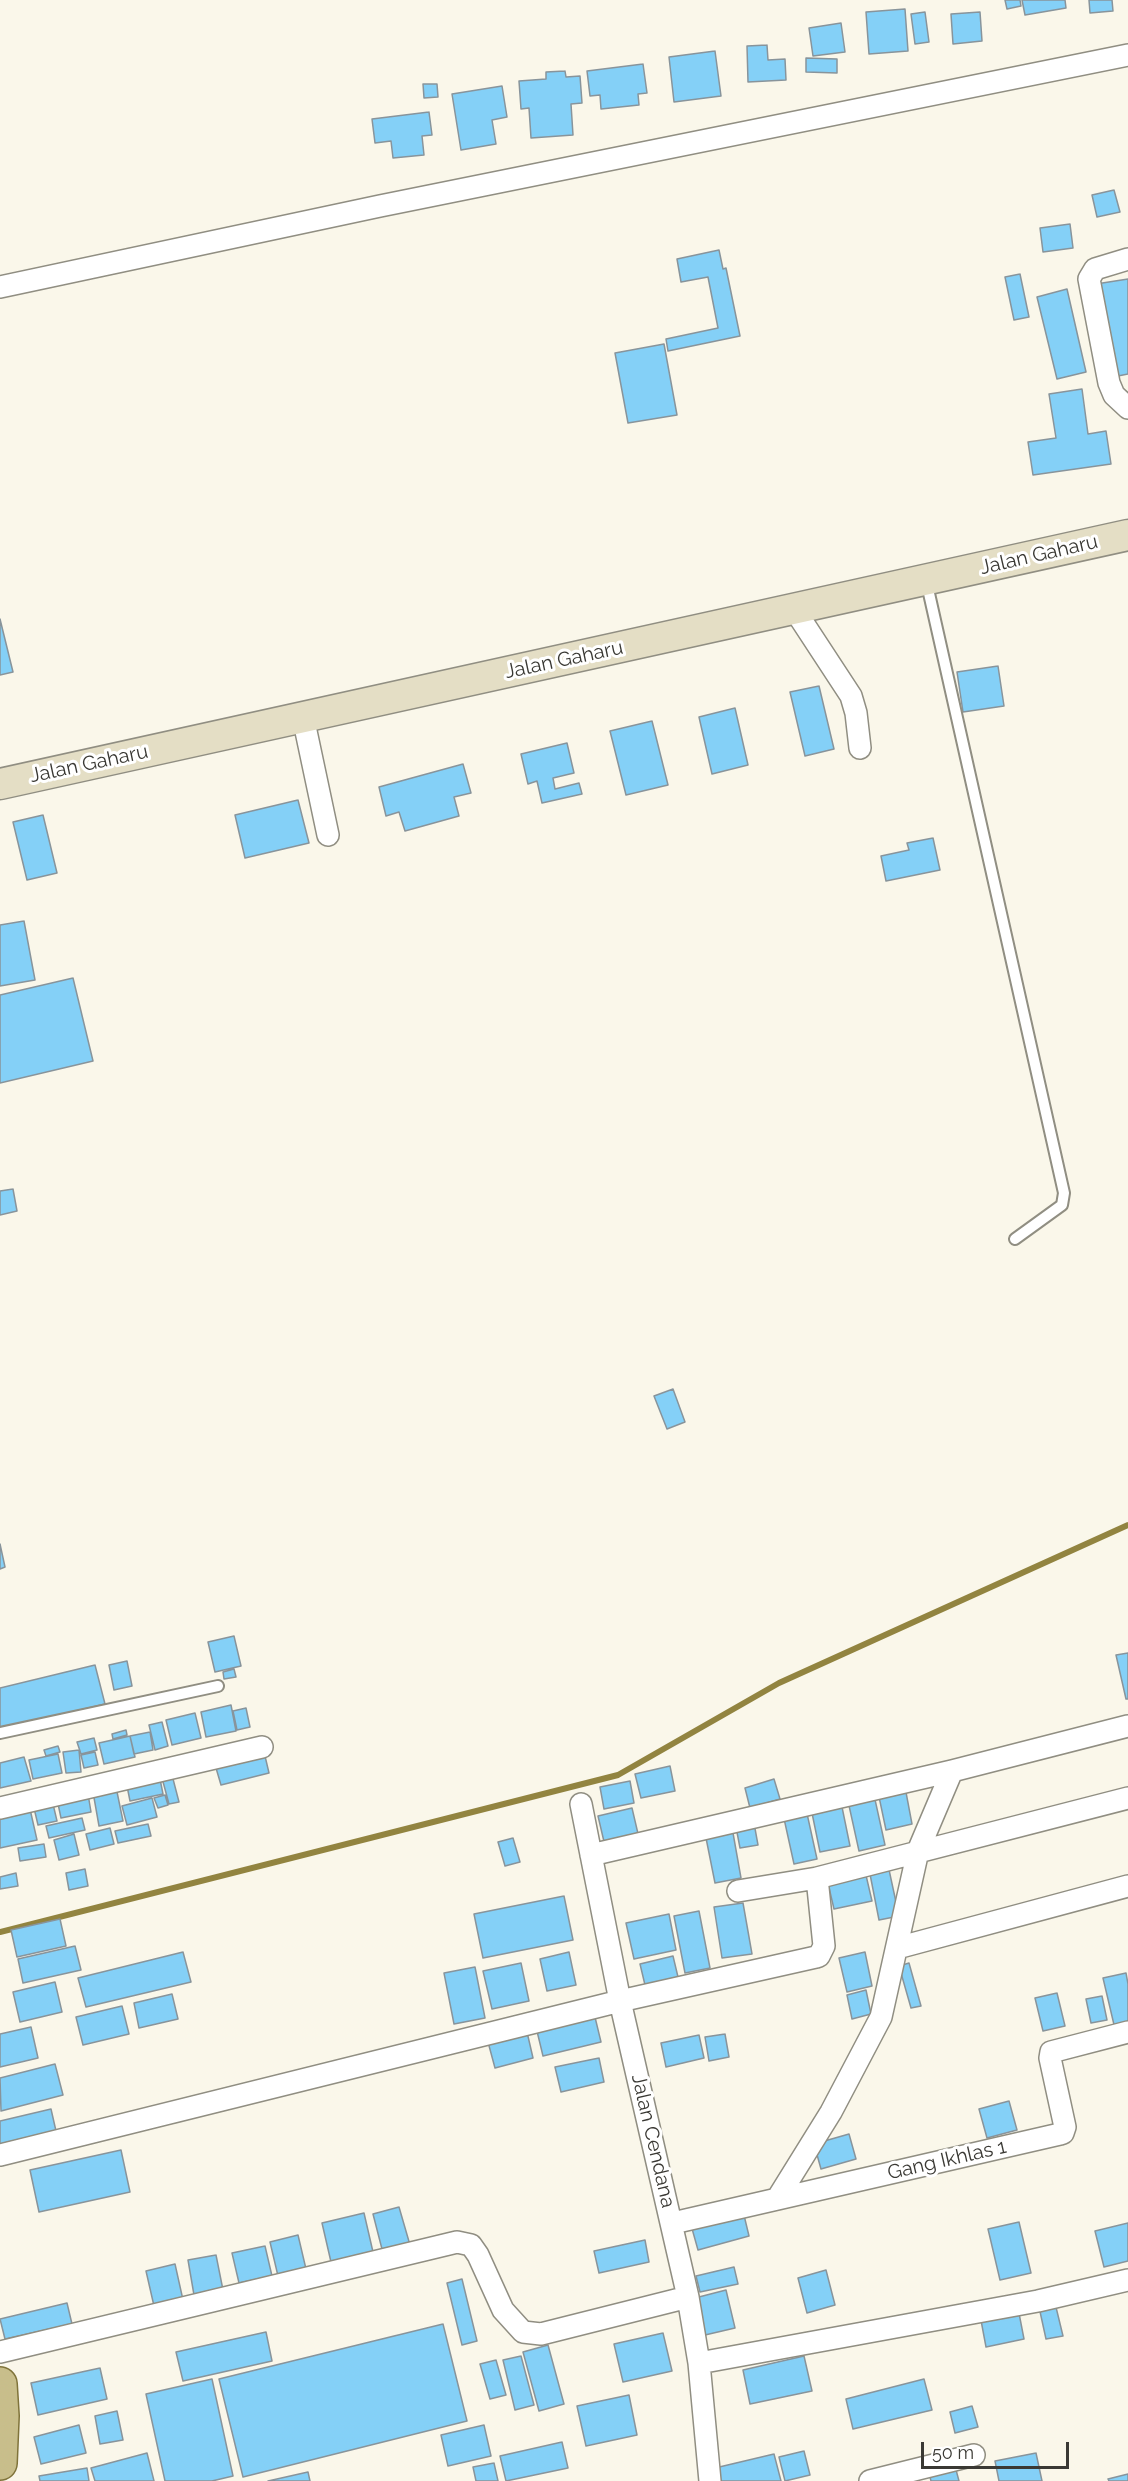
<!DOCTYPE html>
<style>
body{margin:0}
#map{position:relative;width:1128px;height:2481px;overflow:hidden;background:#faf7ea;font-family:Raleway,sans-serif}
canvas{display:block}
.scale{position:absolute;left:921px;top:2442px;width:148px;height:27px;box-sizing:border-box;border:3px solid #3a3934;border-top:0;padding-left:8px;font-size:18px;line-height:21px;white-space:nowrap;color:#3a3934;-webkit-text-stroke:4px #fff;paint-order:stroke}
</style>
<div id="map">
<canvas width="1128" height="2481"></canvas>
<div class="scale">50 m</div>
</div>
<script>
const g = document.querySelector('canvas').getContext('2d');
g.lineJoin = 'round';
const toPath = rows => new Path2D(rows.map(r => 'M' + r).join(''));
function stroke(path, color, width, dash) { g.strokeStyle = color; g.lineWidth = width; g.lineCap = dash ? 'butt' : 'round'; g.setLineDash(dash || []); g.stroke(path); }
function paint(path, color) { g.fillStyle = color; g.fill(path, 'evenodd'); }
function write(font, color, halo, rows, align = 'center') {
  g.font = font + ' Raleway,sans-serif'; g.lineWidth = 6; g.setLineDash([]); g.textBaseline = 'middle'; g.strokeStyle = halo; g.fillStyle = color; for (const [text, x, y, turn = 0] of rows) {
    g.save(); g.translate(x, y); g.rotate((+turn || 0) * Math.PI / 180); g.textAlign = isNaN(turn) ? turn : align; if (halo) g.strokeText(text, 0, 0); g.fillText(text, 0, 0); g.restore();
  }
}
const stream = toPath([
 [0,1932,618,1775,779,1683,1128,1525]
]);
const building = toPath([
 [1005,0,1020,0,1021,6,1007,9,1005,0],
 [1022,0,1065,0,1066,8,1025,15,1022,0],
 [1089,0,1112,0,1113,11,1090,13,1089,0],
 [905,9,908,51,869,54,866,12,905,9],
 [925,12,929,42,915,44,911,14,925,12],
 [980,12,982,41,953,44,951,14,980,12],
 [841,23,845,52,813,56,809,28,841,23],
 [767,45,768,60,785,59,786,80,748,82,747,46,767,45],
 [715,51,721,96,674,102,669,57,715,51],
 [806,58,837,59,837,73,806,72,806,58],
 [643,64,647,93,638,94,639,105,601,109,600,95,590,96,587,71,643,64],
 [565,71,566,77,580,76,582,103,571,104,573,135,531,138,529,108,521,109,519,81,546,79,546,72,565,71],
 [423,84,437,84,438,97,424,98,423,84],
 [502,86,507,117,492,120,496,144,461,150,452,94,502,86],
 [429,112,432,135,422,136,424,155,393,158,391,141,375,143,372,119,429,112],
 [1114,190,1120,212,1097,217,1092,195,1114,190],
 [1070,224,1073,248,1043,252,1040,228,1070,224],
 [719,250,723,269,726,268,740,336,668,351,666,339,718,328,708,277,681,282,677,259,719,250],
 [1020,274,1029,317,1014,320,1005,277,1020,274],
 [1128,279,1128,374,1113,377,1096,284,1128,279],
 [1067,289,1086,372,1057,379,1037,297,1067,289],
 [664,344,677,415,628,423,615,353,664,344],
 [1082,389,1088,434,1106,431,1111,464,1033,475,1028,442,1056,438,1049,394,1082,389],
 [0,619,13,672,0,675,0,619],
 [998,666,1004,706,963,712,957,672,998,666],
 [819,686,834,749,805,756,790,692,819,686],
 [735,708,748,765,712,774,699,717,735,708],
 [652,721,668,785,626,795,610,731,652,721],
 [567,743,574,773,553,778,555,789,579,783,582,794,542,803,537,781,528,784,521,754,567,743],
 [463,764,471,793,454,797,459,816,405,831,399,812,386,816,379,787,463,764],
 [298,800,309,843,245,858,235,815,298,800],
 [43,815,57,873,27,880,13,822,43,815],
 [933,838,940,870,886,881,881,856,909,850,907,843,933,838],
 [24,921,35,980,0,986,0,925,24,921],
 [73,978,93,1061,0,1083,0,995,73,978],
 [13,1189,17,1211,0,1215,0,1191,13,1189],
 [673,1389,685,1422,667,1429,654,1396,673,1389],
 [0,1544,5,1567,0,1569,0,1544],
 [234,1636,241,1666,215,1672,208,1642,234,1636],
 [1128,1653,1128,1699,1126,1699,1116,1655,1128,1653],
 [127,1661,132,1686,114,1690,109,1665,127,1661],
 [95,1665,105,1704,0,1729,0,1688,95,1665],
 [234,1669,236,1677,224,1679,223,1672,234,1669],
 [231,1705,236,1731,206,1737,201,1712,231,1705],
 [246,1708,250,1727,237,1730,233,1711,246,1708],
 [195,1713,201,1738,172,1745,166,1720,195,1713],
 [162,1722,168,1746,155,1750,149,1725,162,1722],
 [126,1730,127,1735,113,1739,112,1734,126,1730],
 [150,1732,153,1750,134,1754,130,1736,150,1732],
 [130,1736,135,1757,104,1764,99,1743,130,1736],
 [94,1738,97,1750,81,1754,77,1742,94,1738],
 [58,1746,60,1752,46,1756,44,1750,58,1746],
 [79,1750,81,1772,66,1773,63,1752,79,1750],
 [95,1752,98,1765,84,1768,81,1755,95,1752],
 [58,1754,62,1773,33,1779,29,1760,58,1754],
 [265,1756,269,1773,221,1785,216,1768,265,1756],
 [24,1757,31,1781,0,1788,0,1763,24,1757],
 [670,1766,675,1791,641,1798,635,1774,670,1766],
 [172,1775,179,1802,169,1804,162,1778,172,1775],
 [160,1779,163,1794,130,1801,127,1786,160,1779],
 [774,1779,780,1799,750,1808,745,1788,774,1779],
 [630,1781,634,1803,604,1809,600,1787,630,1781],
 [116,1787,123,1821,99,1826,93,1792,116,1787],
 [905,1787,912,1824,886,1830,878,1792,905,1787],
 [88,1794,91,1812,61,1818,57,1799,88,1794],
 [165,1795,168,1805,158,1808,154,1798,165,1795],
 [874,1795,885,1845,859,1851,848,1801,874,1795],
 [152,1798,157,1817,127,1825,122,1806,152,1798],
 [53,1804,57,1821,38,1825,34,1808,53,1804],
 [842,1807,850,1846,820,1852,812,1813,842,1807],
 [632,1808,639,1838,605,1846,598,1816,632,1808],
 [30,1809,37,1840,0,1848,0,1816,30,1809],
 [806,1809,817,1859,794,1864,783,1814,806,1809],
 [82,1818,85,1830,49,1838,46,1826,82,1818],
 [754,1823,758,1845,740,1848,736,1827,754,1823],
 [148,1824,151,1836,118,1843,115,1831,148,1824],
 [110,1828,114,1844,90,1850,86,1834,110,1828],
 [733,1833,741,1878,715,1883,706,1838,733,1833],
 [74,1834,79,1855,59,1860,54,1840,74,1834],
 [513,1838,520,1862,505,1866,498,1842,513,1838],
 [44,1844,46,1857,20,1861,18,1848,44,1844],
 [888,1865,899,1916,879,1920,869,1869,888,1865],
 [85,1869,88,1886,69,1890,66,1873,85,1869],
 [865,1871,872,1901,834,1909,827,1879,865,1871],
 [16,1873,18,1886,0,1889,0,1877,16,1873],
 [564,1896,573,1940,483,1958,474,1914,564,1896],
 [743,1903,752,1954,722,1958,714,1907,743,1903],
 [699,1911,710,1968,685,1973,674,1916,699,1911],
 [669,1914,676,1950,634,1959,626,1923,669,1914],
 [60,1919,66,1946,17,1957,11,1930,60,1919],
 [75,1946,81,1970,23,1983,18,1959,75,1946],
 [183,1952,191,1982,86,2007,78,1978,183,1952],
 [569,1952,576,1985,547,1991,540,1959,569,1952],
 [865,1952,872,1986,847,1992,839,1958,865,1952],
 [673,1956,678,1977,645,1985,640,1964,673,1956],
 [521,1963,529,2001,492,2009,483,1971,521,1963],
 [909,1963,921,2006,911,2008,899,1966,909,1963],
 [475,1967,485,2018,454,2024,444,1973,475,1967],
 [1126,1973,1128,1984,1128,2025,1115,2029,1103,1978,1126,1973],
 [55,1982,62,2012,20,2022,13,1992,55,1982],
 [866,1990,871,2014,852,2019,847,1995,866,1990],
 [1057,1993,1065,2026,1043,2031,1035,1998,1057,1993],
 [172,1994,178,2019,139,2028,134,2003,172,1994],
 [1102,1996,1107,2020,1091,2023,1086,1999,1102,1996],
 [122,2006,129,2034,83,2045,76,2017,122,2006],
 [594,2013,601,2042,543,2056,536,2027,594,2013],
 [31,2027,38,2058,0,2067,0,2034,31,2027],
 [527,2032,533,2058,495,2068,488,2042,527,2032],
 [725,2034,729,2057,709,2061,705,2037,725,2034],
 [699,2035,704,2058,666,2067,661,2043,699,2035],
 [599,2058,604,2082,561,2092,555,2067,599,2058],
 [55,2064,63,2095,1,2111,0,2078,55,2064],
 [1009,2101,1017,2130,987,2138,979,2109,1009,2101],
 [51,2109,56,2131,0,2144,0,2121,51,2109],
 [849,2134,856,2159,821,2169,814,2144,849,2134],
 [121,2150,130,2192,39,2212,30,2170,121,2150],
 [399,2207,410,2245,383,2253,373,2214,399,2207],
 [743,2211,749,2236,698,2250,691,2225,743,2211],
 [364,2213,373,2252,331,2262,322,2223,364,2213],
 [1019,2222,1031,2273,1000,2280,988,2229,1019,2222],
 [1128,2223,1128,2261,1104,2267,1095,2231,1128,2223],
 [298,2235,306,2269,278,2276,270,2242,298,2235],
 [645,2240,649,2262,599,2273,594,2251,645,2240],
 [265,2246,272,2276,239,2283,232,2253,265,2246],
 [216,2255,223,2290,194,2295,188,2260,216,2255],
 [175,2264,183,2300,154,2306,146,2271,175,2264],
 [734,2267,738,2284,700,2292,696,2276,734,2267],
 [826,2270,835,2305,807,2313,798,2278,826,2270],
 [462,2279,477,2341,462,2345,447,2283,462,2279],
 [726,2290,735,2328,705,2335,695,2298,726,2290],
 [67,2303,72,2324,5,2339,0,2319,67,2303],
 [1055,2303,1063,2336,1046,2339,1039,2307,1055,2303],
 [1018,2308,1024,2339,986,2347,980,2315,1018,2308],
 [443,2324,467,2421,243,2477,219,2379,443,2324],
 [266,2332,272,2361,183,2381,176,2352,266,2332],
 [663,2333,672,2371,623,2382,614,2344,663,2333],
 [548,2345,564,2404,539,2411,523,2352,548,2345],
 [521,2356,534,2405,515,2410,503,2360,521,2356],
 [804,2356,812,2391,750,2404,743,2370,804,2356],
 [496,2360,506,2395,490,2399,480,2364,496,2360],
 [100,2368,107,2399,38,2415,31,2383,100,2368],
 [212,2379,233,2476,212,2481,165,2481,146,2394,212,2379],
 [924,2379,932,2410,853,2429,846,2399,924,2379],
 [629,2395,637,2435,586,2446,577,2406,629,2395],
 [972,2406,978,2427,955,2433,950,2412,972,2406],
 [117,2411,123,2440,100,2444,95,2416,117,2411],
 [79,2425,86,2453,41,2464,34,2437,79,2425],
 [484,2425,491,2456,448,2466,441,2435,484,2425],
 [562,2442,568,2468,506,2481,500,2456,562,2442],
 [804,2451,810,2475,785,2481,779,2457,804,2451],
 [147,2453,154,2481,95,2481,91,2468,147,2453],
 [1036,2453,1042,2481,999,2481,995,2461,1036,2453],
 [774,2454,781,2481,718,2481,715,2468,774,2454],
 [494,2463,498,2481,476,2481,473,2467,494,2463],
 [955,2466,959,2481,931,2481,929,2473,955,2466],
 [87,2468,89,2481,40,2481,39,2476,87,2468],
 [308,2472,310,2481,268,2481,308,2472],
 [1128,2474,1128,2481,1109,2481,1108,2479,1128,2474]
]);
const lane = toPath([
 [926,580,1064,1193,1062,1205,1015,1239],
 [0,1733,218,1686]
]);
const street = toPath([
 [1128,259,1095,269,1089,279,1109,383,1114,395,1128,408],
 [0,287,380,206,1128,55],
 [794,609,851,696,856,713,860,748],
 [303,717,328,835],
 [581,1804,620,2001,688,2297,699,2363,710,2481],
 [0,1808,262,1747],
 [591,1855,952,1771,1128,1726],
 [738,1891,817,1878],
 [897,1948,1128,1886],
 [0,2155,620,2001,816,1957,819,1956,824,1946,817,1878,1128,1798],
 [777,2199,831,2112,881,2017,918,1851,952,1771],
 [673,2223,1060,2134,1063,2133,1065,2127,1050,2058,1051,2052,1128,2032],
 [0,2352,457,2242,471,2245,478,2255,503,2310,523,2332,541,2334,688,2297],
 [699,2363,1038,2301,1128,2280],
 [870,2481,974,2455]
]);
const secondary = toPath([
 [0,784,1128,535]
]);
const primary = toPath([
 [0,2384,2,2416,0,2463]
]);
const streetNames = [
 ["Jalan Gaharu",1039,555,-13],
 ["Jalan Gaharu",564,660,-12],
 ["Jalan Gaharu",89,764,-12],
 ["Jalan Cendana",653,2141,77],
 ["Gang Ikhlas 1",947,2160,-13]
];
stroke(stream, '#928440', 6);
paint(building, '#84d0f7');
stroke(building, '#88949b', 1.5);
stroke(lane, '#908e82', 14);
stroke(street, '#908e82', 24);
stroke(secondary, '#908e82', 33);
stroke(primary, '#7f733a', 36);
stroke(lane, '#fff', 10);
stroke(street, '#fff', 21);
stroke(secondary, '#e4dec5', 30);
stroke(primary, '#c8be8b', 33);
write('20px', '#3a3934', '#fff', streetNames);
</script>
